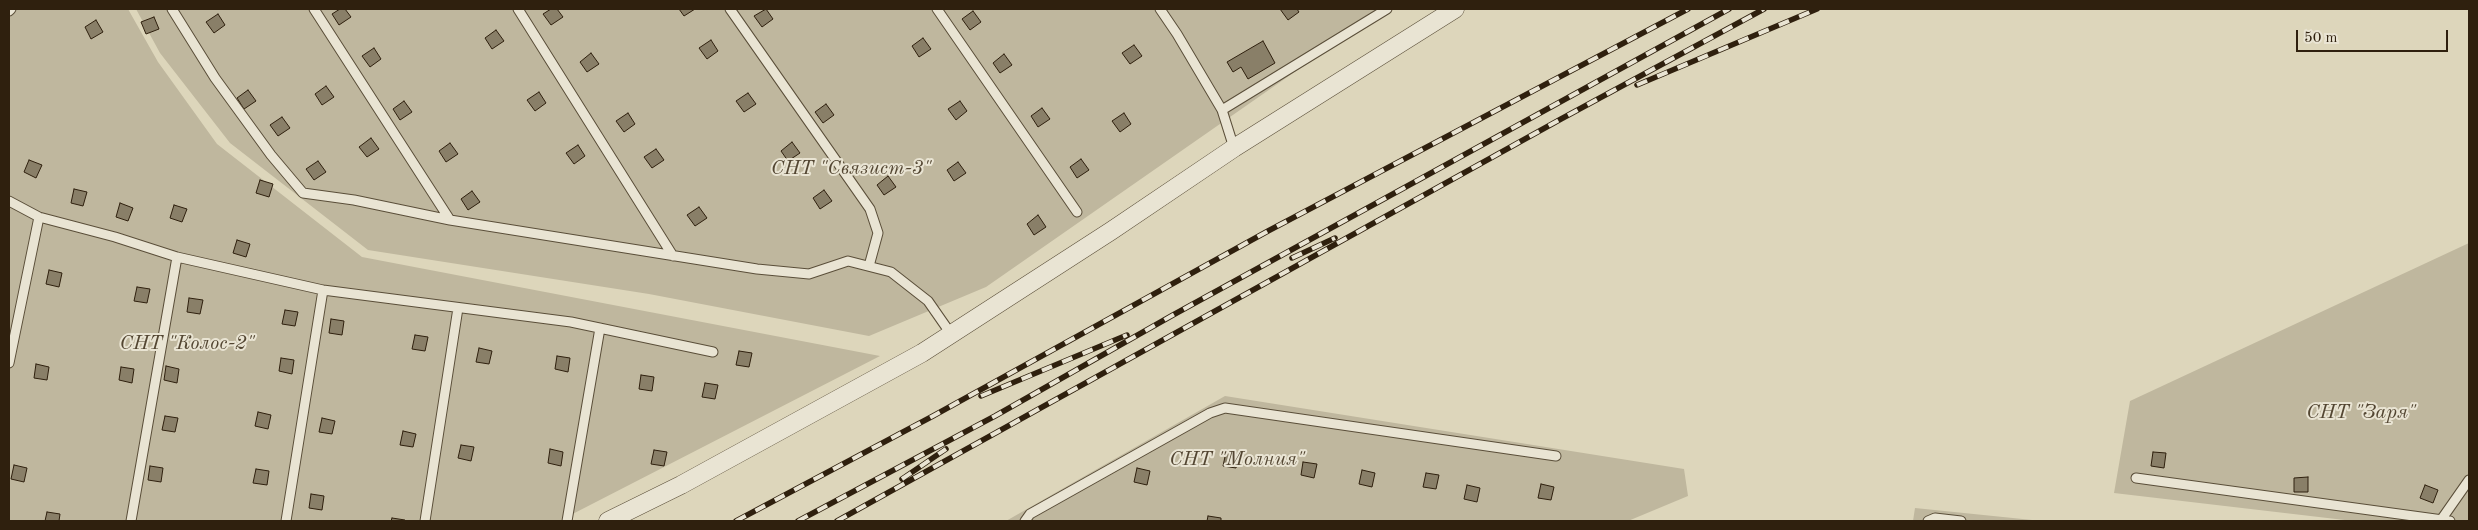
<!DOCTYPE html>
<meta charset="utf-8">
<style>
body{margin:0}
#map{position:relative;width:2478px;height:530px;overflow:hidden;background:#ddd6bb;font-family:"Old Standard TT",serif}
canvas{display:block}
.frame{position:absolute;inset:0;border:10px solid #2f200e;pointer-events:none}
.scale{position:absolute;left:2296px;top:30px;width:152px;height:22px;box-sizing:border-box;border:2px solid #2f200e;border-top:0;padding-left:6px;font-size:15px;line-height:18px;white-space:nowrap;color:#2f200e;-webkit-text-stroke:4px #e9e4d3;paint-order:stroke}
</style>
<div id="map">
<canvas width="2478" height="530"></canvas>
<div class="frame"></div>
<div class="scale">50 m</div>
</div>
<script>
const g = document.querySelector('canvas').getContext('2d');
g.lineJoin = 'round';
function paint(path, color) { g.fillStyle = color; g.fill(path, 'evenodd'); }
const toPath = rows => new Path2D(rows.map(r => 'M' + r).join(''));
function stroke(path, color, width, dash) { g.strokeStyle = color; g.lineWidth = width; g.lineCap = dash ? 'butt' : 'round'; g.setLineDash(dash || []); g.stroke(path); }
function write(font, color, halo, rows, align = 'center') {
  g.font = font + ' "Old Standard TT",serif'; g.lineWidth = 4; g.setLineDash([]); g.textBaseline = 'middle'; g.strokeStyle = halo; g.fillStyle = color; for (const [text, x, y, turn = 0] of rows) {
    g.save(); g.translate(x, y); g.rotate((+turn || 0) * Math.PI / 180); g.textAlign = isNaN(turn) ? turn : align; if (halo) g.strokeText(text, 0, 0); g.fillText(text, 0, 0); g.restore();
  }
}
const green = toPath([
 [9,9,128,9,158,62,217,144,362,257,880,356,559,521,9,521],
 [136,9,1385,9,986,287,869,336,649,294,368,250,230,143,160,53],
 [2469,243,2469,521,2353,521,2114,493,2130,401],
 [1225,396,1684,469,1688,496,1628,521,1006,521],
 [1915,508,2042,521,1913,521]
]);
const building = toPath([
 [340,9,345,9,351,17,339,25,332,14,340,9],
 [551,9,557,9,563,17,551,25,543,14,551,9],
 [679,9,695,9,684,16,679,9],
 [766,9,773,19,762,27,754,16,766,9],
 [1280,9,1297,9,1299,12,1288,20,1280,9],
 [973,11,981,22,970,30,962,19,973,11],
 [218,14,225,25,214,33,206,22,218,14],
 [154,17,159,29,146,34,141,22,154,17],
 [96,20,103,32,91,39,85,27,96,20],
 [496,30,504,41,492,49,485,38,496,30],
 [923,38,931,49,919,57,912,46,923,38],
 [711,40,718,51,707,59,699,48,711,40],
 [1263,41,1275,63,1248,79,1241,67,1233,72,1227,62,1263,41],
 [1134,45,1142,56,1130,64,1122,53,1134,45],
 [374,48,381,59,370,67,362,56,374,48],
 [591,53,599,64,587,72,580,62,591,53],
 [1004,54,1012,65,1000,73,993,63,1004,54],
 [326,86,334,97,322,105,315,94,326,86],
 [248,90,256,101,244,109,237,98,248,90],
 [539,92,546,103,535,111,527,100,539,92],
 [748,93,756,104,744,112,736,101,748,93],
 [404,101,412,112,400,120,393,109,404,101],
 [960,101,967,111,956,120,948,109,960,101],
 [826,104,834,115,823,123,815,112,826,104],
 [1042,108,1050,119,1038,127,1031,116,1042,108],
 [628,113,635,124,624,132,616,121,628,113],
 [1124,113,1131,124,1120,132,1112,121,1124,113],
 [282,117,290,128,278,136,270,125,282,117],
 [371,138,379,149,367,157,359,147,371,138],
 [792,142,800,153,788,161,781,151,792,142],
 [450,143,458,154,446,162,439,151,450,143],
 [578,145,585,156,574,164,566,153,578,145],
 [656,149,664,160,652,168,644,157,656,149],
 [1081,159,1089,170,1077,178,1070,167,1081,159],
 [29,160,42,165,36,178,24,172,29,160],
 [318,161,326,172,314,180,306,169,318,161],
 [958,162,966,173,954,181,947,170,958,162],
 [888,176,896,187,884,195,877,185,888,176],
 [260,180,273,184,269,197,256,193,260,180],
 [74,189,87,192,83,206,71,203,74,189],
 [824,190,832,201,820,209,813,198,824,190],
 [472,191,480,202,468,210,461,199,472,191],
 [120,203,133,208,128,221,116,217,120,203],
 [174,205,187,209,182,222,170,218,174,205],
 [699,207,707,218,695,226,687,215,699,207],
 [1038,215,1046,227,1034,235,1027,224,1038,215],
 [237,240,250,244,246,257,233,253,237,240],
 [49,270,62,273,59,287,46,284,49,270],
 [137,287,150,289,147,303,134,301,137,287],
 [189,298,203,300,200,314,187,312,189,298],
 [285,310,298,312,295,326,282,324,285,310],
 [331,319,344,321,342,335,329,333,331,319],
 [415,335,428,337,425,351,412,349,415,335],
 [479,348,492,351,489,364,476,362,479,348],
 [739,351,752,353,749,367,736,365,739,351],
 [557,356,570,358,568,372,555,369,557,356],
 [281,358,294,360,292,374,279,371,281,358],
 [36,364,49,367,47,380,34,378,36,364],
 [166,366,179,369,177,383,164,380,166,366],
 [121,367,134,369,132,383,119,380,121,367],
 [641,375,654,377,652,391,639,389,641,375],
 [705,383,718,385,715,399,702,397,705,383],
 [258,412,271,415,268,429,255,426,258,412],
 [165,416,178,418,175,432,162,430,165,416],
 [322,418,335,421,332,434,319,432,322,418],
 [403,431,416,434,413,447,400,445,403,431],
 [461,445,474,447,471,461,458,458,461,445],
 [550,449,563,452,561,466,548,463,550,449],
 [654,450,667,452,664,466,651,464,654,450],
 [1226,452,1239,455,1236,468,1223,466,1226,452],
 [2153,452,2166,453,2164,468,2151,466,2153,452],
 [1303,462,1317,464,1314,478,1301,475,1303,462],
 [14,465,27,468,24,482,11,479,14,465],
 [150,466,163,468,161,482,148,480,150,466],
 [1137,468,1150,471,1147,485,1134,482,1137,468],
 [256,469,269,471,267,485,253,483,256,469],
 [1362,470,1375,473,1372,487,1359,484,1362,470],
 [1426,473,1439,475,1436,489,1423,487,1426,473],
 [2308,477,2308,492,2294,492,2294,478,2308,477],
 [1541,484,1554,487,1551,500,1538,498,1541,484],
 [1467,485,1480,488,1477,502,1464,499,1467,485],
 [2425,485,2438,490,2433,503,2420,498,2425,485],
 [311,494,324,496,322,510,309,508,311,494],
 [47,512,60,514,59,521,45,521,47,512],
 [1208,516,1221,518,1221,521,1207,521,1208,516],
 [392,518,405,520,405,521,391,521,392,518]
]);
const lane = toPath([
 [172,9,215,78,271,155,303,193,354,200,450,220,757,269,809,274,848,261,891,272,928,301,951,334],
 [314,9,450,220],
 [518,9,673,256],
 [730,9,870,209,878,233,869,266],
 [937,9,1077,212],
 [1160,9,1177,34,1222,110,1234,148],
 [9,11,11,9],
 [1222,110,1387,9],
 [9,201,39,217,115,237,177,257,323,290,571,322,713,352],
 [9,363,39,217],
 [2136,478,2450,521],
 [2441,520,2469,480],
 [131,521,177,257],
 [286,521,323,290],
 [425,521,458,308],
 [567,521,600,328],
 [1025,521,1030,514,1210,413,1225,408,1556,456],
 [1928,521,1935,518,1961,521]
]);
const street = toPath([
 [608,521,681,485,922,353,1111,231,1234,148,1455,9]
]);
const rail = toPath([
 [1637,85,1817,9],
 [1292,258,1335,238],
 [981,396,1127,335],
 [902,479,946,449],
 [736,521,933,416,1268,231,1688,9],
 [798,521,995,416,1173,315,1729,9],
 [837,521,1561,119,1764,9]
]);
const parkNames = [
 ["СНТ \"Связист-3\"",851,169],
 ["СНТ \"Колос-2\"",187,344],
 ["СНТ \"Заря\"",2361,413],
 ["СНТ \"Молния\"",1237,460]
];
paint(green, '#bfb79e');
paint(building, '#897f68');
stroke(building, '#2f200e', 1);
stroke(lane, '#5a4e39', 11);
stroke(street, '#5a4e39', 19);
stroke(lane, '#e9e4d3', 9);
stroke(street, '#e9e4d3', 18);
stroke(rail, '#2f200e', 5.5);
stroke(rail, '#e9e4d3', 4, [11]);
write('italic 20px', '#534632', '#e9e4d3', parkNames);
</script>
